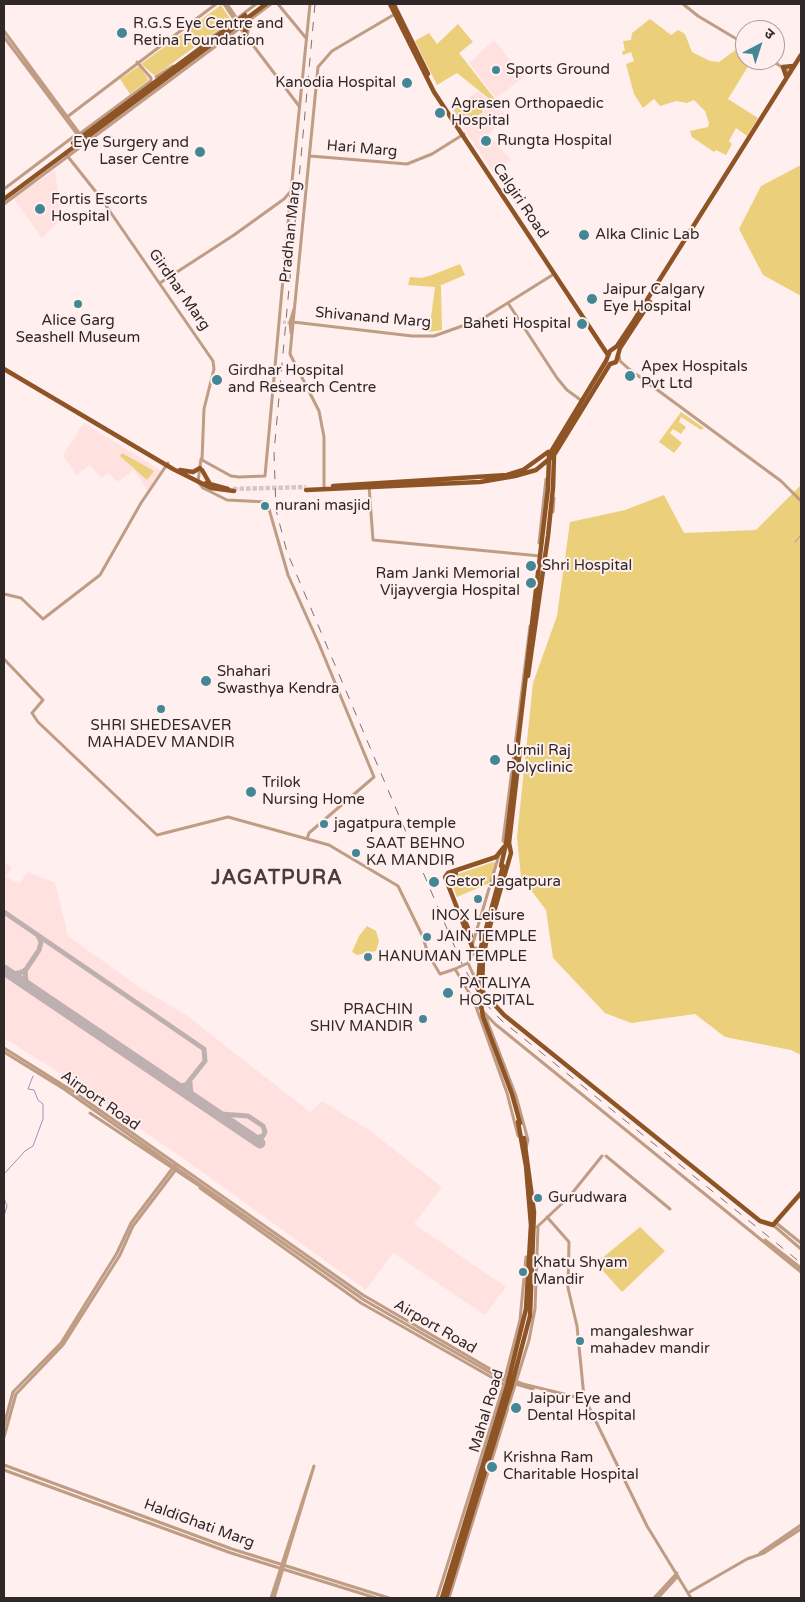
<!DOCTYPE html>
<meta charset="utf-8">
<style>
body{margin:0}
#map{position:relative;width:805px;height:1602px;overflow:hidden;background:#ffefee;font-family:"Varela Round","Noto Sans Devanagari",sans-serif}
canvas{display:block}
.frame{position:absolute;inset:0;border:5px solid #2f2827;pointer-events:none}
.north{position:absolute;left:735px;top:20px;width:50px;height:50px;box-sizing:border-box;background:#ffefee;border:1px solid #ac9f9e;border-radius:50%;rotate:40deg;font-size:14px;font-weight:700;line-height:20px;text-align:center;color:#2f2827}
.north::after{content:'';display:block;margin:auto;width:18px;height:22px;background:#438796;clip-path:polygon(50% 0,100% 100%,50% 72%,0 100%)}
</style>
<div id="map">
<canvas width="805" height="1602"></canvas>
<div class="frame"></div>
<div class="north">उ</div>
</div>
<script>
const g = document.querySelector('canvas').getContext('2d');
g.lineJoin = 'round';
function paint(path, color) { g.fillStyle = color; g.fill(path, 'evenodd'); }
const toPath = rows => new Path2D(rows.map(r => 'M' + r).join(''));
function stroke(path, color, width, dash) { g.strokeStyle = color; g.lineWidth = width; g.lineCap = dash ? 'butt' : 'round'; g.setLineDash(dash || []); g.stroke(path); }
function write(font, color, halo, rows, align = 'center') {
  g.font = font + ' "Varela Round",sans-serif'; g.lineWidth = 4; g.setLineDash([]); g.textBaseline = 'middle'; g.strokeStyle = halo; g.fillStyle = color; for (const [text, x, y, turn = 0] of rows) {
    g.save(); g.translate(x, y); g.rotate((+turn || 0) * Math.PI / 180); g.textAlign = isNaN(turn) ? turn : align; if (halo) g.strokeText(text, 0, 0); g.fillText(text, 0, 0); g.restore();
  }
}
const built = toPath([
 [494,40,524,77,496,98,469,63],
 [478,91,507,115,483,140,490,136,511,160,493,172,452,110],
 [55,170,61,219,42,238,13,198],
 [84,423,162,471,148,492,134,470,117,482,109,473,101,478,90,465,76,475,63,455],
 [4,861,12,868,6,876,19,884,28,872,55,883,68,936,142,989,186,1015,310,1112,322,1101,369,1130,442,1187,414,1224,506,1287,485,1315,393,1253,366,1290,184,1159,66,1077,4,1038]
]);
const green = toPath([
 [221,5,231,20,155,76,141,64],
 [650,19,671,35,678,30,685,34,692,52,710,61,719,62,741,46,745,48,745,60,752,60,728,99,758,118,747,136,736,128,729,141,732,144,726,155,716,150,714,152,692,137,690,131,708,127,709,123,705,111,694,100,687,103,676,101,660,106,654,99,643,108,634,94,626,64,634,61,631,52,623,55,622,51,625,51,623,41,631,40,632,33],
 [458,24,473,42,459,53,494,98,492,101,457,73,437,85,415,41,429,33,437,44],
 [139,66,149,80,130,94,120,79],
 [473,97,483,112,463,125,454,110],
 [801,165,801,296,763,275,739,229,761,186],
 [460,264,465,275,439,286,441,286,442,330,429,332,435,287,408,285,410,277,422,278,432,275],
 [681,412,704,428,701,430,681,417,679,422,686,427,681,434,673,429,670,433,682,443,674,453,659,442],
 [122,453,154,471,147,480,120,456],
 [801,485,801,1055,791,1050,725,1037,695,1014,631,1023,605,1013,553,958,546,910,521,877,517,837,533,683,557,616,570,522,625,510,664,495,684,533,756,530],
 [493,862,495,863,490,883,457,897,451,882,452,876],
 [367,926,376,931,379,941,376,951,357,955,352,952,359,936],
 [640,1227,665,1251,622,1292,596,1263]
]);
const stream = toPath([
 [795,542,801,535],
 [4,1174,25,1151,33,1146,43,1119,43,1104,38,1100,34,1090,28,1089,33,1076],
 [4,1198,7,1206,4,1216]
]);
const taxiway = toPath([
 [4,912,204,1049,205,1061,186,1085,177,1086,162,1076],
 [4,969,15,974,25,971,39,950,41,942,38,936],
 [25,970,26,982,41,995],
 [190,1083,191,1095,202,1103],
 [212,1110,221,1114,248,1116,263,1126,265,1132,263,1136,256,1138,239,1129]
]);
const runway = toPath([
 [4,970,260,1143]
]);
const minorTunnel = toPath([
 [283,322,289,323]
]);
const majorTunnel = toPath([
 [233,489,306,487]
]);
const minor = toPath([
 [224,4,236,22],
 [227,4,238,20],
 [278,4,306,38],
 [683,4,698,16,745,44],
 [239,17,256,4],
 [240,28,299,106],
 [4,31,82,137],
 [247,36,251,19,271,4],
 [4,37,80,138],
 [204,42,226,27],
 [771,60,791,73],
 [137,62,151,78,151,81],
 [156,77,173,66],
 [67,117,216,4],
 [78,135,151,81],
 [65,153,100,197,213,361,214,369,204,409,202,460],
 [310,156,407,164,432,154,464,134],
 [4,189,77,134],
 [4,204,240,28],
 [160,283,234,235,284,199,291,191,310,4],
 [508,303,557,378,567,390,582,401],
 [293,322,412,336,434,336,482,319,554,274],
 [291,333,290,322,294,309],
 [619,356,620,361,629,369,781,481,801,501],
 [201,459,198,482,203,488,227,500,267,502,288,575,319,644,374,777,309,833,307,839],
 [202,460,231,476,239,477,265,476,291,191],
 [369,486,373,540,540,556],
 [324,489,324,437,319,411,290,354,318,67,332,51,395,14],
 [553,512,554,498],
 [539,543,546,479,548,478],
 [4,594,21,598,43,619,100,575,141,503,168,463],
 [4,659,43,700,32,713,38,722,157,835,228,817,329,845,398,886,423,937,428,954,440,974,455,969,475,1003,495,1024,801,1272],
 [506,844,503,841,530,626],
 [472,946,499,855],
 [468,963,478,985],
 [468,963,476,948],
 [455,969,468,963],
 [475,1004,507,1093,518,1136],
 [485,1015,516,1096,528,1140,526,1148],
 [4,1048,71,1090,363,1295,504,1377,523,1384,580,1398,584,1397,647,1526,691,1598],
 [4,1052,64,1089,364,1300,505,1381,533,1389],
 [90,1113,201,1187],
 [606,1156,670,1209],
 [200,1188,361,1303,507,1386],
 [547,1217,569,1242,568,1288,577,1326,584,1397],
 [775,1222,801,1243],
 [773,1225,801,1249],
 [537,1227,569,1197,602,1156],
 [765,1240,801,1268],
 [505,1378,520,1320,526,1257,529,1257],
 [4,1425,13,1392,61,1343,117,1253,131,1223,175,1165],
 [4,1437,16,1394,63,1345,120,1255,133,1226,177,1168],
 [4,1465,232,1549,389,1598],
 [4,1470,231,1553,376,1598],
 [760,1553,801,1525],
 [688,1593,747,1559,764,1553,801,1529],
 [271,1598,314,1466],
 [274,1598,314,1466],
 [437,1598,504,1384],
 [449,1598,529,1340,535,1309,538,1226],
 [654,1598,677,1573],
 [658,1598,678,1576]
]);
const major = toPath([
 [390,4,434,92,608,355],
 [394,5,428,74],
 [245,35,246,18],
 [786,76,783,67,793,66],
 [73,143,245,15],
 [4,199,266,4],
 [4,369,173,469,211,488,234,491],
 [180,470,193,472,200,468],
 [202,470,210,484],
 [206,483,228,489],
 [333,486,507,475,523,470,548,452],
 [306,490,480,482,515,476,536,470,554,455,610,364,616,362,620,348,650,302],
 [528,676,548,536,553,488,554,456],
 [501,866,506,844,548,488,549,455,606,361,610,351,617,346,633,322,801,55],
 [450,885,448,878,456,873],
 [462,913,471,936],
 [483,958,473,949,445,877,448,873,496,857,504,847],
 [482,991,504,1015,760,1221,773,1225,801,1193],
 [482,992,483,958,488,933,511,853,509,843,520,749],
 [442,1598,507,1386,526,1309,531,1225,526,1166,518,1122],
 [446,1598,512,1384,530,1316,534,1212,524,1138]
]);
const rail = toPath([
 [315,4,274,452,276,510,287,552,462,964,482,1000,501,1020,801,1263]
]);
const majorBridge = toPath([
 [503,866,481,947,478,985,483,1017,512,1094,520,1123]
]);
const markers = [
 [122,33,6,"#438796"],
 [496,70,5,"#438796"],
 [407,83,6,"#438796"],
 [440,113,6,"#438796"],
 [486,141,6,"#438796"],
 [200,152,6,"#438796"],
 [40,209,6,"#438796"],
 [584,235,6,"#438796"],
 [592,299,6,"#438796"],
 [78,304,5,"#438796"],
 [582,324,6,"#438796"],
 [630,376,6,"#438796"],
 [217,380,6,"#438796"],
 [265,506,5,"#438796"],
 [531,566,6,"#438796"],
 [531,583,6,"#438796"],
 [206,681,6,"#438796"],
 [161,709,5,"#438796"],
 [495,760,6,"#438796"],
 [251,792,6,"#438796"],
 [324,824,5,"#438796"],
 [356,853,5,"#438796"],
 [434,882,6,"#438796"],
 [478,899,5,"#438796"],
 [427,937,5,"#438796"],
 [368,957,5,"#438796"],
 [448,993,6,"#438796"],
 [423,1019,5,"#438796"],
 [538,1198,5,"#438796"],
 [523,1272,5,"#438796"],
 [580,1341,5,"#438796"],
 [516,1408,6,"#438796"],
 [492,1467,6,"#438796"]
];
const poiNames = [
 ["R.G.S Eye Centre and",133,24],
 ["Retina Foundation",133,41],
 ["Sports Ground",506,70],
 ["Kanodia Hospital",396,83,"right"],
 ["Agrasen Orthopaedic",451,104],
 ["Hospital",451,121],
 ["Rungta Hospital",497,141],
 ["Eye Surgery and",189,143,"right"],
 ["Laser Centre",189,160,"right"],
 ["Fortis Escorts",51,200],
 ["Hospital",51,217],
 ["Alka Clinic Lab",595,235],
 ["Jaipur Calgary",603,290],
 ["Eye Hospital",603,307],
 ["Alice Garg",78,321,"center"],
 ["Seashell Museum",78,338,"center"],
 ["Baheti Hospital",571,324,"right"],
 ["Apex Hospitals",641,367],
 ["Pvt Ltd",641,384],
 ["Girdhar Hospital",228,371],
 ["and Research Centre",228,388],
 ["nurani masjid",275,506],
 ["Shri Hospital",542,566],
 ["Ram Janki Memorial",520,574,"right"],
 ["Vijayvergia Hospital",520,591,"right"],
 ["Shahari",217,672],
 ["Swasthya Kendra",217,689],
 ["SHRI SHEDESAVER",161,726,"center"],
 ["MAHADEV MANDIR",161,743,"center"],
 ["Urmil Raj",506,751],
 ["Polyclinic",506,768],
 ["Trilok",262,783],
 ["Nursing Home",262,800],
 ["jagatpura temple",334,824],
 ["SAAT BEHNO",366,844],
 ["KA MANDIR",366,861],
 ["Getor Jagatpura",445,882],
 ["INOX Leisure",478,916,"center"],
 ["JAIN TEMPLE",437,937],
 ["HANUMAN TEMPLE",378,957],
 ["PATALIYA",459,984],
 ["HOSPITAL",459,1001],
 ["PRACHIN",413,1010,"right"],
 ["SHIV MANDIR",413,1027,"right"],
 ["Gurudwara",548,1198],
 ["Khatu Shyam",533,1263],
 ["Mandir",533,1280],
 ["mangaleshwar",590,1332],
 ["mahadev mandir",590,1349],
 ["Jaipur Eye and",527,1399],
 ["Dental Hospital",527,1416],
 ["Krishna Ram",503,1458],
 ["Charitable Hospital",503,1475]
];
const streetNames = [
 ["Hari Marg",362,149,5],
 ["Calgiri Road",520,201,56],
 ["Pradhan Marg",291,232,-84],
 ["Girdhar Marg",179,290,55],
 ["Shivanand Marg",373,318,5],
 ["Airport Road",100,1101,35],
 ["Airport Road",435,1327,30],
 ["Mahal Road",487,1411,-73],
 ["HaldiGhati Marg",199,1524,20]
];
const districtNames = [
 ["JAGATPURA",277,879]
];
paint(built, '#ffe2e0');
paint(green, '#eccf7a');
stroke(stream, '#ae87bc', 1);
stroke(taxiway, '#beb0b0', 5);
stroke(runway, '#beb0b0', 11);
stroke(minorTunnel, '#d5c7c6', 3, [3, 1.5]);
stroke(majorTunnel, '#d5c7c6', 4.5, [4.5, 2]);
stroke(minor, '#bf9d85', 3);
stroke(major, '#8f5425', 4.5);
stroke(rail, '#7c7271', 1, [9, 9]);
stroke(majorBridge, '#8f5425', 4.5);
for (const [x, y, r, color] of markers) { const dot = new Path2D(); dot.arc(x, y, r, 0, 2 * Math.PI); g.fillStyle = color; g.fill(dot); stroke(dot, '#ffefee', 2); }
write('15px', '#2f2827', '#ffefee', poiNames, 'left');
write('15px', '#2f2827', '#ffefee', streetNames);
g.letterSpacing = '1px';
write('bold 20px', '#4b3c3b', '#ffefee', districtNames);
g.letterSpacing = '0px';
</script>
